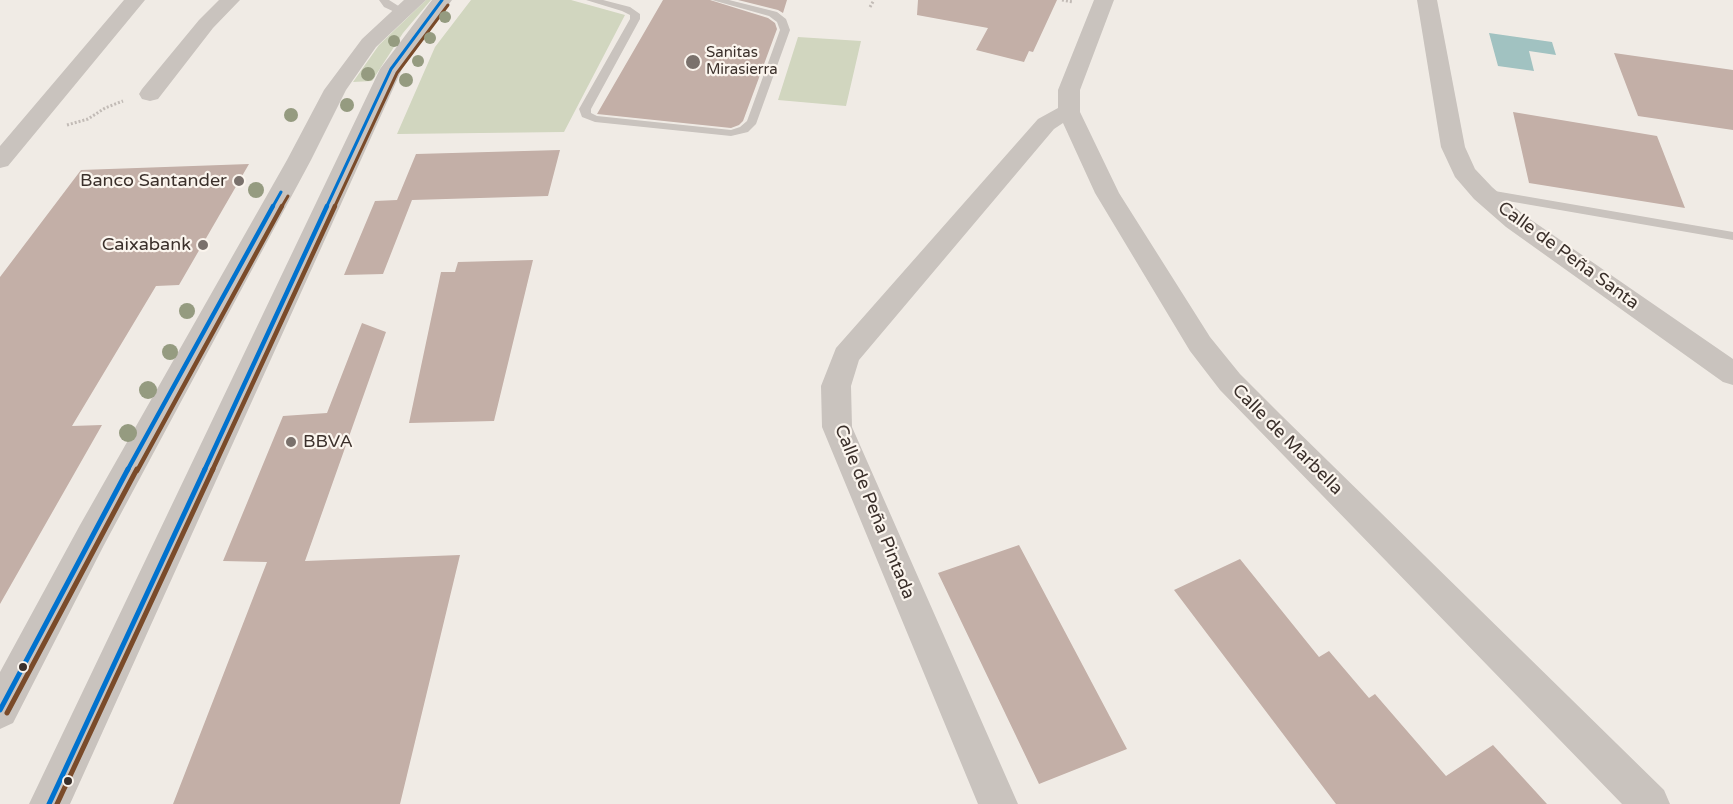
<!DOCTYPE html>
<meta charset="utf-8">
<style>
body{margin:0}
canvas{display:block;background:#f0ebe5}
</style>
<canvas width="1733" height="804"></canvas>
<script>
const g = document.querySelector('canvas').getContext('2d');
g.lineJoin = 'round';
function paint(path, color) { g.fillStyle = color; g.fill(path, 'evenodd'); }
const toPath = rows => new Path2D(rows.map(r => 'M' + r).join(''));
function stroke(path, color, width, dash) { g.strokeStyle = color; g.lineWidth = width; g.lineCap = dash ? 'butt' : 'round'; g.setLineDash(dash || []); g.stroke(path); }
function write(font, color, halo, rows, align = 'center') {
  g.font = font + ' "Varela Round",sans-serif'; g.lineWidth = 4.5; g.setLineDash([]); g.textBaseline = 'middle'; g.strokeStyle = halo; g.fillStyle = color; for (const [text, x, y, turn = 0] of rows) {
    g.save(); g.translate(x, y); g.rotate((+turn || 0) * Math.PI / 180); g.textAlign = isNaN(turn) ? turn : align; if (halo) g.strokeText(text, 0, 0); g.fillText(text, 0, 0); g.restore();
  }
}
const green = toPath([
 [426,0,431,0,403,33,372,81,353,82,379,45],
 [471,0,571,0,625,15,564,132,397,134,435,47],
 [798,37,861,41,846,106,778,100]
]);
const water = toPath([
 [1489,33,1552,42,1556,55,1529,51,1534,71,1498,66]
]);
const building = toPath([
 [663,0,710,0,768,18,775,23,777,29,743,121,739,125,731,128,597,114],
 [738,0,787,0,783,13,778,10],
 [918,0,1057,0,1033,52,1029,51,1024,62,976,50,988,28,917,15],
 [1614,53,1733,70,1733,130,1638,116],
 [1513,112,1657,136,1685,208,1529,183],
 [560,150,548,196,412,200,383,274,344,275,375,201,397,200,416,154],
 [249,164,179,285,156,286,72,426,102,425,0,604,0,277,81,170],
 [533,260,494,421,409,423,441,272,455,272,458,262],
 [362,323,386,332,305,561,460,555,400,804,173,804,267,562,223,561,283,416,327,413],
 [1019,545,1127,749,1039,784,938,573],
 [1240,559,1319,657,1329,651,1369,698,1375,694,1446,776,1493,745,1547,804,1336,804,1174,590]
]);
const path = toPath([
 [1062,0,1073,2],
 [870,7,874,0],
 [67,125,88,119,105,108,123,101]
]);
const service = toPath([
 [379,0,389,0,408,12,399,14,384,7,379,0],
 [586,0,603,0,630,7,640,14,640,19,591,109,591,113,597,116,731,130,740,127,747,121,780,30,777,22,769,16,712,0,729,0,777,12,786,19,790,30,756,124,748,132,731,136,595,122,582,117,579,109,630,19,630,15,622,11,586,0],
 [1483,189,1733,232,1733,240,1479,196,1477,193,1479,190,1483,189]
]);
const minor = toPath([
 [124,0,145,0,8,166,0,168,0,146,124,0],
 [219,0,240,0,213,28,158,99,150,101,142,99,139,94,142,89,199,20,219,0],
 [404,0,426,0,376,47,346,90,311,160,104,545,13,723,0,729,0,672,80,525,287,160,324,90,362,39,404,0],
 [432,0,452,0,402,69,70,804,29,804,380,69,432,0],
 [1094,0,1114,0,1080,90,1080,112,1119,193,1210,337,1240,374,1281,415,1664,790,1670,804,1622,804,1220,390,1190,351,1095,193,1063,123,1054,129,859,360,851,386,852,427,1018,804,978,804,822,427,821,386,836,348,1038,119,1058,108,1058,90,1094,0],
 [1417,0,1437,0,1465,147,1475,169,1492,187,1524,215,1733,359,1733,385,1723,382,1506,227,1474,199,1455,177,1441,147,1417,0]
]);
const bus1Far2 = toPath([
 [272,208,281,192],
 [326,208,391,69,442,0]
]);
const bus1Far1 = toPath([
 [127,471,273,206],
 [204,471,327,206]
]);
const bus1 = toPath([
 [0,710,128,469],
 [49,804,205,469]
]);
const bus2Far2 = toPath([
 [281,208,288,196],
 [334,208,397,73,448,5]
]);
const bus2Far1 = toPath([
 [137,471,282,206],
 [212,471,335,206]
]);
const bus2 = toPath([
 [7,713,137,469],
 [57,804,213,469]
]);
const trees = [
 [445,17,6],
 [430,38,6],
 [394,41,6],
 [418,61,6],
 [368,74,7],
 [406,80,7],
 [347,105,7],
 [291,115,7],
 [256,190,8],
 [187,311,8],
 [170,352,8],
 [148,390,9],
 [128,433,9]
];
const markers = [
 [693,62,8,"#7a716c"],
 [239,181,6,"#7a716c"],
 [203,245,6,"#7a716c"],
 [291,442,6,"#7a716c"],
 [23,667,5,"#3b302b"],
 [68,781,5,"#3b302b"]
];
const farPoinames = [
 ["Sanitas",706,53],
 ["Mirasierra",706,70]
];
const poiNames = [
 ["Banco Santander",227,181],
 ["Caixabank",191,245],
 ["BBVA",303,442,"left"]
];
const streetNames = [
 ["Calle de Peña Santa",1568,256,36],
 ["Calle de Marbella",1287,440,45],
 ["Calle de Peña Pintada",874,512,68]
];
paint(green, '#d1d6bf');
paint(water, '#a1c2c1');
paint(building, '#c3afa7');
stroke(path, '#c2bbb6', 3, [2, 2]);
paint(service, '#c9c3be');
paint(minor, '#c9c3be');
stroke(bus1Far2, '#0072ce', 3);
stroke(bus1Far1, '#0072ce', 4.5);
stroke(bus1, '#0072ce', 5);
stroke(bus2Far2, '#7a4b2a', 3);
stroke(bus2Far1, '#7a4b2a', 4.5);
stroke(bus2, '#7a4b2a', 5);
g.fillStyle = '#959b80';
for (const [x, y, r] of trees) { g.beginPath(); g.arc(x, y, r, 0, 2 * Math.PI); g.fill(); }
for (const [x, y, r, color] of markers) { const dot = new Path2D(); dot.arc(x, y, r, 0, 2 * Math.PI); g.fillStyle = color; g.fill(dot); stroke(dot, '#fbf5ee', 2); }
write('15px', '#3b302b', '#fbf5ee', farPoinames, 'left');
write('18px', '#3b302b', '#fbf5ee', poiNames, 'right');
write('18px', '#3b302b', '#fbf5ee', streetNames);
</script>
